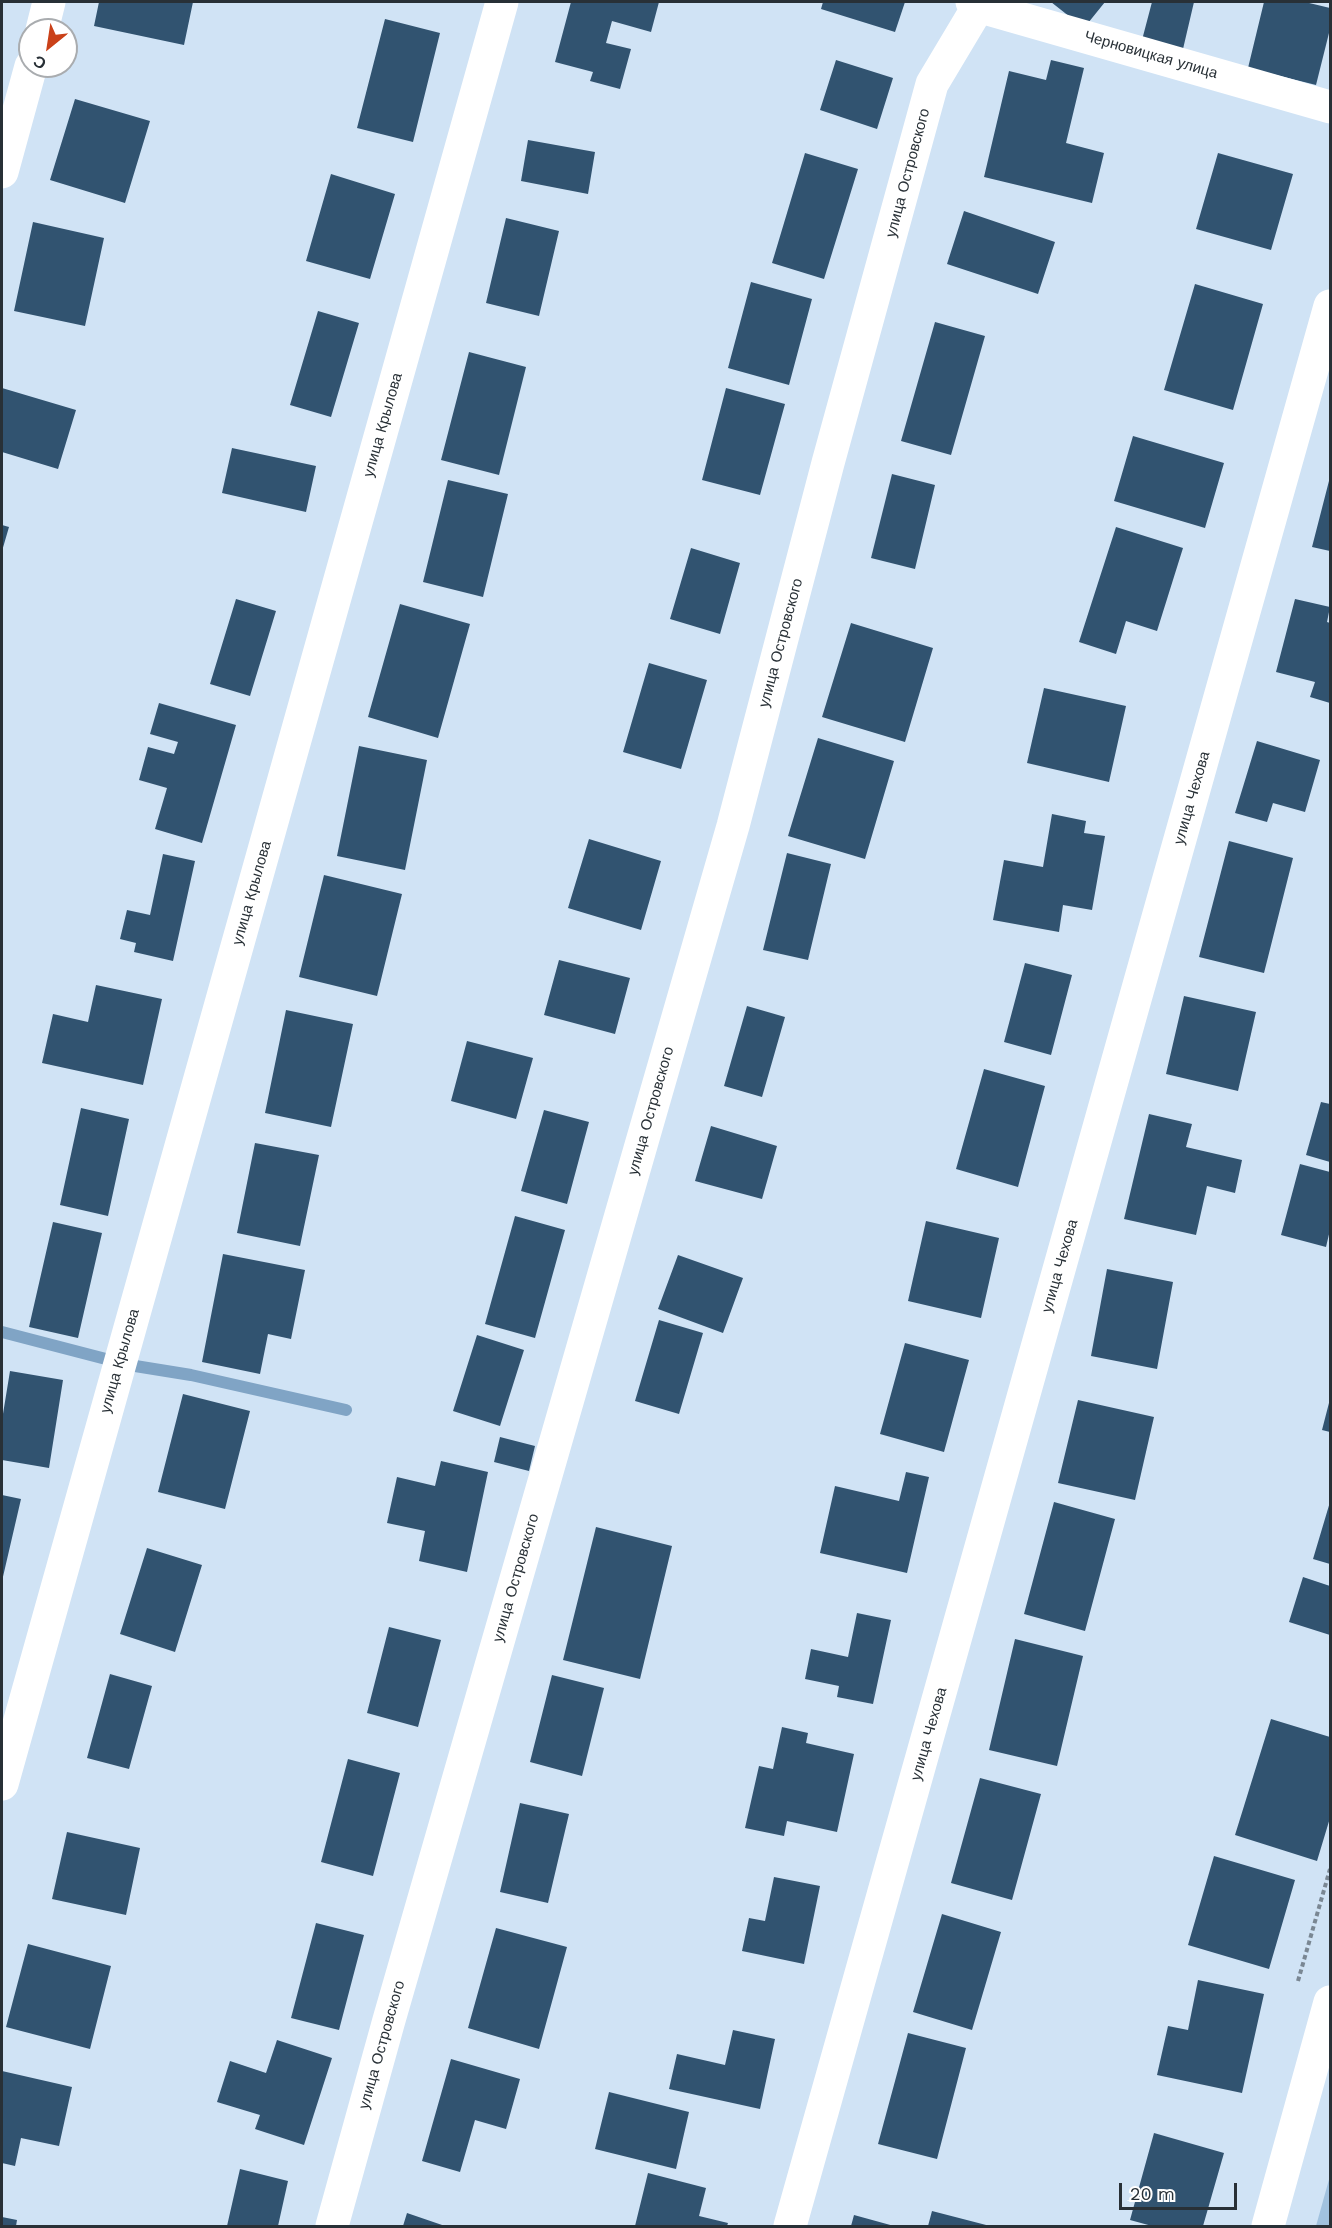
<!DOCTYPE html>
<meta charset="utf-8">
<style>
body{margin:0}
#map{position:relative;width:1332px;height:2228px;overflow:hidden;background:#d0e3f5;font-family:"Work Sans",sans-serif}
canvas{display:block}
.frame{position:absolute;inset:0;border:3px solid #283036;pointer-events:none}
.north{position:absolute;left:18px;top:18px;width:60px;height:60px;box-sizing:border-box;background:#fff;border:2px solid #a9acaf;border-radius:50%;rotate:210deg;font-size:16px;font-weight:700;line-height:24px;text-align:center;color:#283036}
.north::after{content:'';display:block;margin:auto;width:21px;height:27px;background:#ca4119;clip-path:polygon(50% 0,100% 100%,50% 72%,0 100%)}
.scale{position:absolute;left:1119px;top:2183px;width:118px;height:27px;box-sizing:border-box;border:3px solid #283036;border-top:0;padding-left:8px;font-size:18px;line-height:21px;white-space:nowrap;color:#283036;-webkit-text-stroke:4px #fff;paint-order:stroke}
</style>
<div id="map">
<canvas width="1332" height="2228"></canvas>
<div class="frame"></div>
<div class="north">С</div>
<div class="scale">20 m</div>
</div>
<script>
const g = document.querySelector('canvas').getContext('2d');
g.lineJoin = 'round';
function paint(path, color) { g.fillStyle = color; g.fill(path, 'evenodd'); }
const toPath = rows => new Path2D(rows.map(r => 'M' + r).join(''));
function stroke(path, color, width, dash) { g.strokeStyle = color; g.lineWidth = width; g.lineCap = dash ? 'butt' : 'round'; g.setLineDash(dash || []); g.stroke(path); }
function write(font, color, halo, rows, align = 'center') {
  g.font = font + ' "Work Sans",sans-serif'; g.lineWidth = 6; g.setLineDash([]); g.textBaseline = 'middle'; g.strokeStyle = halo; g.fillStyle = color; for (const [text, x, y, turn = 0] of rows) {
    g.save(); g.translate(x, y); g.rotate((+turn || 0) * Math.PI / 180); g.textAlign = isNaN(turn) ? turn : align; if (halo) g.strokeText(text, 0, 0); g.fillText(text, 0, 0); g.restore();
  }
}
const green = toPath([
 [1330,2176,1330,2226,1316,2226]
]);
const stream = toPath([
 [2,1332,129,1365,191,1375,346,1410]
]);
const building = toPath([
 [99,2,193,2,184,45,94,26],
 [571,2,659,2,651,32,612,21,606,43,631,49,620,89,590,81,593,72,555,62],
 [823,2,905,2,895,32,821,9],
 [1051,2,1105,2,1084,28],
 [1152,2,1194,2,1183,49,1142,40],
 [1264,2,1305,2,1330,8,1330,29,1316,85,1248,68],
 [385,19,440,33,413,142,357,128],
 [836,60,893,78,877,129,820,110],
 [1051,60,1084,68,1066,143,1104,153,1092,203,984,177,1009,71,1046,80],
 [75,99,150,121,125,203,50,180],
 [528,140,595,152,588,194,521,181],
 [805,153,858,169,824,279,772,263],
 [1218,153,1293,174,1271,250,1196,229],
 [331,174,395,194,370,279,306,261],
 [964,211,1055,242,1038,294,947,264],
 [506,218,559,231,539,316,486,303],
 [33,222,104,238,85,326,14,311],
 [751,282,812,299,789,385,728,368],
 [1195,284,1263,304,1233,410,1164,390],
 [318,311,359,323,331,417,290,405],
 [935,322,985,336,951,455,901,441],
 [469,352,526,367,499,475,441,460],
 [2,388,76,410,58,469,2,452],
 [726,388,785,404,760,495,702,480],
 [1133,436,1224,463,1205,528,1114,501],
 [232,448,316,466,306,512,222,493],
 [892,474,935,485,915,569,871,558],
 [1330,477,1330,551,1312,547],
 [448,480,508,494,483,597,423,582],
 [2,525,9,527,2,551],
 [1116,527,1183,548,1157,631,1126,621,1116,654,1079,642],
 [691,548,740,563,720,634,670,619],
 [236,599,276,611,250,696,210,684],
 [1295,599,1330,607,1327,622,1330,623,1330,703,1310,697,1315,682,1276,672],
 [400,604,470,624,438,738,368,717],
 [851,623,933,648,905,742,822,717],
 [649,663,707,680,681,769,623,752],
 [1044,688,1126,706,1109,782,1027,763],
 [159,703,236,725,202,843,155,829,167,788,139,780,148,747,174,754,178,742,150,734],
 [818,738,894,761,865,859,788,836],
 [1257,741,1320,760,1305,812,1273,803,1267,822,1235,813],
 [359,746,427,760,405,870,337,856],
 [1052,814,1086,821,1084,833,1105,836,1092,910,1063,905,1059,932,993,920,1004,860,1043,867],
 [589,839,661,861,641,930,568,908],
 [1229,841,1293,858,1264,973,1199,957],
 [787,853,831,864,808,960,763,950],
 [163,854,195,861,173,961,134,952,136,943,120,939,127,910,150,915],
 [324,875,402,894,377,996,299,977],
 [559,960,630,978,615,1034,544,1015],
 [1025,963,1072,975,1051,1055,1004,1042],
 [96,985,162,999,143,1085,42,1063,53,1014,88,1022],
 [1184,996,1256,1012,1238,1091,1166,1074],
 [747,1006,785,1017,762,1097,724,1086],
 [286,1010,353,1024,331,1127,265,1113],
 [467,1041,533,1058,516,1119,451,1101],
 [984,1069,1045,1086,1018,1187,956,1169],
 [1321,1102,1330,1104,1330,1162,1306,1155],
 [81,1108,129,1119,108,1216,60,1205],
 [544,1110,589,1122,567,1204,521,1191],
 [1149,1114,1192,1124,1186,1147,1242,1160,1235,1193,1207,1186,1196,1235,1124,1219],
 [711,1126,777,1146,762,1199,695,1181],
 [255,1143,319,1155,300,1246,237,1233],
 [1300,1164,1330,1172,1330,1230,1326,1247,1281,1235],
 [515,1216,565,1230,535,1338,485,1324],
 [926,1221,999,1238,981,1318,908,1301],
 [53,1222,102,1233,78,1338,29,1327],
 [223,1254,305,1270,291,1339,268,1334,260,1374,202,1362],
 [678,1255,743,1278,723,1333,658,1309],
 [1107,1269,1173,1282,1157,1369,1091,1356],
 [659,1320,703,1333,679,1414,635,1401],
 [477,1335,524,1350,500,1426,453,1411],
 [905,1343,969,1360,944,1452,880,1434],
 [10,1371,63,1380,49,1468,2,1460,2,1420],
 [183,1394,250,1411,225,1509,158,1492],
 [1330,1399,1330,1432,1322,1430],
 [1078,1400,1154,1417,1135,1500,1058,1483],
 [500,1437,535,1446,529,1471,494,1462],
 [441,1461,488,1472,467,1572,419,1561,425,1531,387,1523,397,1477,435,1486],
 [906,1472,929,1477,907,1573,820,1553,835,1486,899,1501],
 [2,1495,21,1499,2,1581],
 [1054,1502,1115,1519,1085,1631,1024,1614],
 [1330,1502,1330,1564,1313,1559],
 [596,1527,672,1546,640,1679,563,1660],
 [147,1548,202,1565,175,1652,120,1634],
 [1303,1577,1330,1586,1330,1635,1289,1622],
 [857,1613,891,1620,873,1704,837,1697,839,1686,805,1679,811,1649,848,1657],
 [389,1627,441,1640,418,1727,367,1713],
 [1015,1639,1083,1656,1057,1766,989,1750],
 [110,1674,152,1686,129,1769,87,1758],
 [552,1675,604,1688,582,1776,530,1762],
 [1271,1719,1330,1737,1330,1818,1317,1861,1235,1835],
 [782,1727,808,1733,806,1743,854,1754,837,1832,787,1821,784,1836,745,1828,759,1766,773,1769],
 [348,1759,400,1773,373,1876,321,1862],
 [980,1778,1041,1794,1012,1900,951,1883],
 [520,1803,569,1814,548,1903,500,1892],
 [67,1832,140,1848,126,1915,52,1899],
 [1214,1856,1295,1880,1269,1969,1188,1945],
 [774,1877,820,1886,804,1964,742,1951,749,1918,765,1921],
 [942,1914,1001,1932,972,2030,913,2012],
 [316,1923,364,1935,339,2030,291,2018],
 [496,1928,567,1947,539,2049,468,2028],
 [28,1944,111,1966,90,2049,6,2027],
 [1198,1980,1264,1994,1242,2093,1157,2075,1168,2026,1188,2030],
 [733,2030,775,2039,760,2109,669,2089,677,2054,725,2065],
 [908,2033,966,2048,937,2159,878,2144],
 [277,2040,332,2058,304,2145,255,2129,260,2115,217,2102,230,2061,266,2073],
 [451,2059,520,2079,506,2129,475,2120,460,2172,422,2161],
 [2,2071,72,2087,59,2146,21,2138,15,2166,2,2163],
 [609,2092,689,2112,676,2169,595,2149],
 [1154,2133,1224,2153,1203,2226,1152,2226,1130,2220],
 [240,2169,288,2181,278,2226,227,2226],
 [648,2173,706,2188,699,2216,728,2223,727,2226,635,2226],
 [932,2211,990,2226,928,2226],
 [407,2213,445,2226,403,2226],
 [854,2215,894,2226,851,2226],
 [2,2217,17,2220,16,2226,2,2226]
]);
const path = toPath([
 [1298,1981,1330,1869]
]);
const minor = toPath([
 [972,2,977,6,1330,107],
 [42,30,49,2],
 [2,172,31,66],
 [2,1784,502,2],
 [332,2226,389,2020,733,826,828,463,932,84,981,2],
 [790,2226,1330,306],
 [1268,2226,1330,2002]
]);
const streetNames = [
 ["Черновицкая улица",1151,55,16],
 ["улица Островского",908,173,-75],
 ["улица Крылова",383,425,-74],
 ["улица Островского",781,643,-75],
 ["улица Чехова",1192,798,-74],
 ["улица Крылова",252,893,-74],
 ["улица Островского",651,1111,-74],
 ["улица Чехова",1060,1266,-74],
 ["улица Крылова",120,1361,-74],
 ["улица Островского",516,1578,-74],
 ["улица Чехова",929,1734,-74],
 ["улица Островского",382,2045,-74]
];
paint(green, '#a1c2df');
stroke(stream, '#80a4c5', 12);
paint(building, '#315370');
stroke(path, '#7a8793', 4, [4.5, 3]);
stroke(minor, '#fff', 33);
write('15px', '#283036', '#fff', streetNames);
</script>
